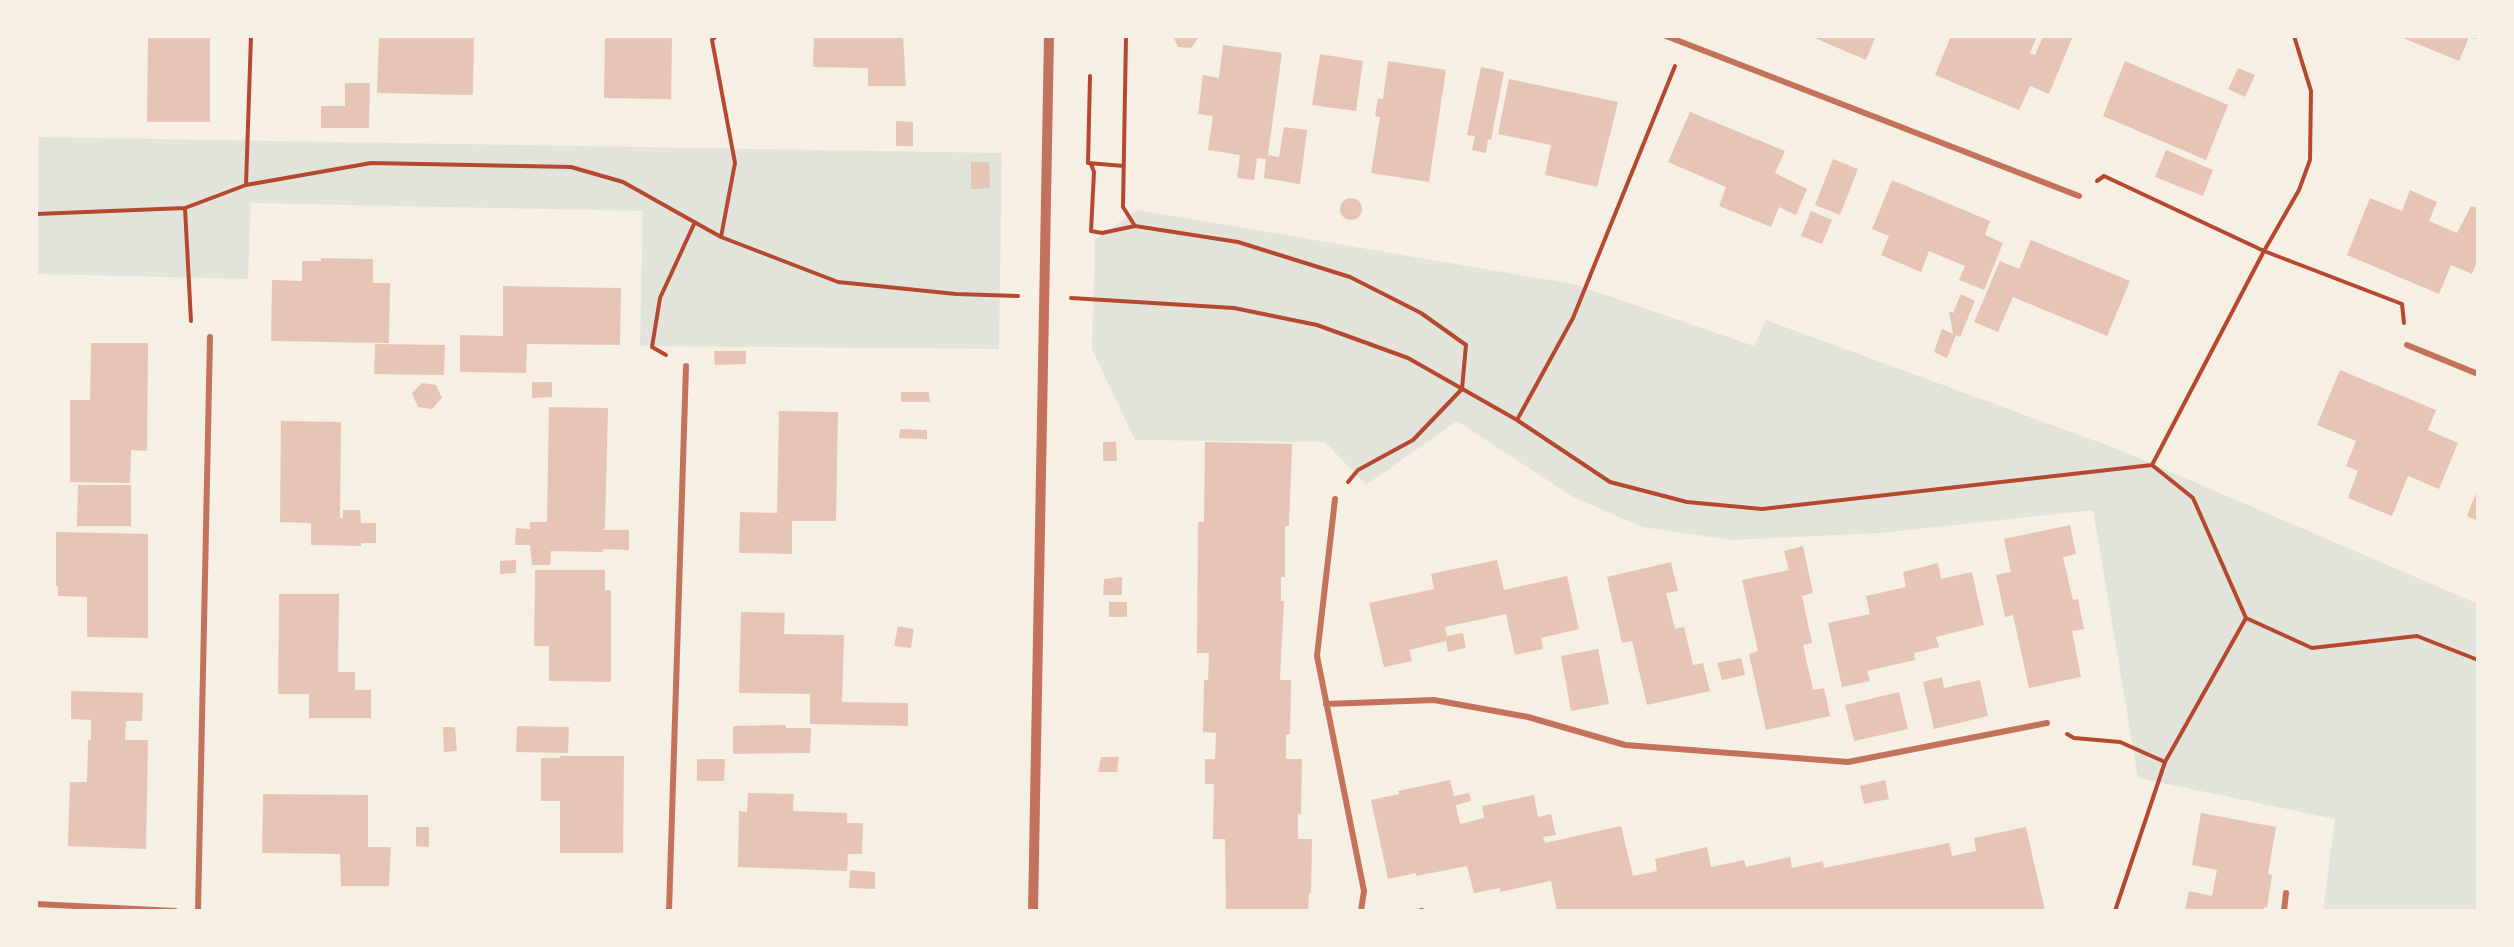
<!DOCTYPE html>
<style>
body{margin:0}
#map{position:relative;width:2514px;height:947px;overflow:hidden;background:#f6efe4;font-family:"PT Sans Narrow",sans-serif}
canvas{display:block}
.frame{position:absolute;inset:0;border:38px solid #f6efe4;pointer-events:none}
</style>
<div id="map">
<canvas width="2514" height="947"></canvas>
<div class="frame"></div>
</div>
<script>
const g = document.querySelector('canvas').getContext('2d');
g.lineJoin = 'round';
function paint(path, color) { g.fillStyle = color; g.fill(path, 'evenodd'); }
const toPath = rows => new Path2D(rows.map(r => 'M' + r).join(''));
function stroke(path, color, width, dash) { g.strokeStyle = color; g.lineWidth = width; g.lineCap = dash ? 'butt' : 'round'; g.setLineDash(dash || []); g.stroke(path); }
const green = toPath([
 [36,137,1002,153,999,349,640,346,643,211,251,203,248,279,36,274],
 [1137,210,1574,284,1754,346,1766,320,2120,450,2478,604,2478,911,2323,911,2335,819,2138,778,2093,510,1881,533,1732,540,1642,527,1573,497,1457,421,1366,485,1325,442,1135,440,1092,349,1095,240]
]);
const building = toPath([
 [148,36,210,36,210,122,147,122],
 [379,36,474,36,473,95,377,93],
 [605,36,672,36,671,99,604,98],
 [814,36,903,36,906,86,868,86,868,68,813,67],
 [1173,36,1198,36,1199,37,1191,48,1178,47],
 [1810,36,1876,36,1866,60],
 [1951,36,2037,36,2030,53,2035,55,2043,36,2073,36,2049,94,2030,86,2019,110,1935,75],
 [2398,36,2478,36,2478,40,2469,37,2459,61],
 [1223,45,1282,53,1268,155,1279,157,1284,127,1307,130,1300,184,1264,178,1266,159,1257,158,1254,180,1237,178,1240,155,1208,150,1213,116,1198,114,1203,75,1219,78],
 [1320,54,1363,61,1356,111,1312,105],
 [1388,61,1446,70,1429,182,1371,173,1380,117,1375,116,1378,98,1383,99],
 [2125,61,2228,105,2206,160,2103,116],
 [1481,67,1504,72,1491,140,1488,139,1486,153,1472,150,1475,136,1467,135],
 [2238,68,2255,75,2245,97,2228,89],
 [1509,79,1618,102,1597,187,1545,175,1551,145,1498,134],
 [345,83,370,83,369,128,321,128,321,106,345,106],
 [1690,112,1785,151,1775,173,1807,189,1796,215,1779,207,1771,227,1719,206,1726,187,1668,162],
 [896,121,913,122,913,146,896,146],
 [2166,150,2213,170,2203,196,2155,177],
 [1833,159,1858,169,1840,215,1815,205],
 [971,162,989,162,990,188,971,189],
 [1892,180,1990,221,1985,235,2003,243,1984,290,1959,280,1965,266,1929,251,1921,272,1881,255,1889,236,1872,229],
 [2410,190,2437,202,2429,221,2457,233,2471,206,2478,208,2478,259,2472,274,2451,265,2439,294,2347,255,2370,198,2402,211],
 '1340 209a11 11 0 1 1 22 0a11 11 0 1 1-22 0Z',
 [1811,211,1832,220,1822,244,1801,236],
 [2031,240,2130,281,2107,336,2013,297,1998,332,1974,322,2000,261,2019,269],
 [321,258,373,259,373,283,390,283,389,343,271,341,272,280,302,281,302,261,321,261],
 [503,286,621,288,620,345,527,344,526,373,460,372,460,335,503,336],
 [1961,294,1975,301,1960,337,1956,335,1947,358,1934,352,1942,329,1953,334,1949,311,1953,313],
 [91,343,148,343,147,451,131,450,130,483,70,482,70,400,90,400],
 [375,344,445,345,444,375,374,374],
 [714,351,746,351,746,364,715,365],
 [2340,370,2436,410,2428,430,2458,443,2439,489,2408,476,2392,516,2348,498,2358,471,2346,466,2356,441,2317,425],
 [532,382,552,382,552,397,532,398],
 [422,383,436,385,442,398,432,409,418,407,412,393],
 [901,392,929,392,930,402,901,402],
 [549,407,608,408,605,527,603,530,629,530,629,550,603,549,603,552,551,551,550,565,532,565,530,545,515,545,516,528,530,529,530,522,547,522],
 [779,411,838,412,836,521,792,521,792,554,739,553,740,512,777,513],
 [281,421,341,422,340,518,343,518,343,510,360,510,361,523,376,523,376,543,361,543,361,546,311,545,311,523,280,522],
 [900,429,927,430,927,439,899,438],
 [1103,442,1116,442,1117,461,1103,461],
 [1205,442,1292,444,1289,526,1285,526,1285,577,1281,577,1281,601,1284,601,1280,680,1291,680,1290,734,1286,735,1286,759,1302,759,1301,814,1298,814,1298,839,1312,839,1311,893,1309,893,1308,911,1226,911,1225,839,1213,839,1214,784,1205,784,1205,759,1215,759,1216,733,1203,732,1204,680,1208,680,1209,653,1197,653,1198,522,1204,522],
 [78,485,131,485,131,526,77,526],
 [2478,488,2478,521,2467,516],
 [2070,525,2076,554,2063,557,2073,600,2078,599,2084,629,2072,631,2081,677,2029,688,2013,615,2005,617,1996,575,2011,572,2004,539],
 [56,532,148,534,148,638,87,637,87,597,58,596,58,586,56,586],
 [1803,546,1813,593,1802,596,1812,643,1803,645,1813,690,1824,688,1830,716,1766,730,1749,654,1758,651,1742,580,1789,570,1784,551],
 [516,560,516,573,500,574,500,561],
 [1497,560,1504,590,1567,576,1579,629,1541,638,1543,649,1515,655,1506,614,1445,627,1447,636,1463,633,1466,648,1448,652,1446,641,1409,650,1412,661,1384,667,1369,603,1434,589,1431,574],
 [1671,562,1678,591,1666,593,1675,629,1684,627,1693,665,1703,663,1710,691,1647,705,1632,641,1622,643,1607,577],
 [1938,563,1941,579,1972,572,1984,625,1936,637,1939,647,1914,653,1915,660,1867,671,1870,681,1842,687,1828,623,1870,614,1866,596,1906,587,1903,572],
 [535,570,605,570,605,590,611,590,611,682,549,681,549,646,534,646],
 [1122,577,1122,595,1103,595,1104,579],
 [279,594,339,594,338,672,355,672,355,690,371,690,371,718,309,718,309,694,278,694],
 [1109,602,1127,602,1127,617,1109,617],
 [741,612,785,613,784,634,844,635,842,702,908,703,908,726,810,724,810,694,739,693],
 [898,626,914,629,911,648,894,646],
 [1598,649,1609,704,1571,711,1561,656],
 [1741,658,1745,675,1722,680,1717,663],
 [1942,677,1944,688,1980,680,1988,716,1934,729,1923,682],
 [71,691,143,693,142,721,126,721,125,740,148,740,146,849,68,846,70,782,87,782,88,740,91,740,91,720,71,719],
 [1899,692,1908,729,1854,741,1845,705],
 [786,725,786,728,811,728,810,753,733,754,733,726],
 [517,726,569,727,568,753,516,752],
 [443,727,455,727,457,751,444,752],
 [560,756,624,756,623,853,560,853,560,801,541,801,541,758,560,758],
 [1101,757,1119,757,1117,772,1098,772],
 [697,759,725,759,724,781,697,781],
 [1450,780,1454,796,1469,793,1471,801,1456,805,1460,824,1484,818,1482,806,1534,795,1538,817,1551,814,1556,835,1543,837,1545,843,1621,826,1633,876,1657,871,1655,859,1707,847,1711,867,1744,860,1746,867,1790,857,1792,868,1823,861,1824,868,1949,843,1952,856,1976,851,1974,838,2026,827,2045,911,1557,911,1551,881,1500,892,1500,888,1474,893,1467,866,1416,876,1416,873,1388,879,1371,800,1399,794,1398,791],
 [1885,780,1889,799,1864,804,1860,786],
 [748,793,794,794,793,811,847,813,847,823,863,823,862,854,848,854,847,871,738,867,739,811,747,812],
 [263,794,368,795,368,847,391,847,389,886,341,886,340,854,262,853],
 [2201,813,2276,827,2268,874,2272,875,2267,908,2264,907,2263,911,2185,911,2189,891,2212,896,2217,870,2192,865],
 [416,827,429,827,429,847,416,846],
 [850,870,875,872,875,889,849,888]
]);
const path = toPath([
 [716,36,712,40,735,163,721,237],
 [1126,36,1123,207,1135,226],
 [1090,76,1088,163,1124,166],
 [1091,164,1094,172,1091,231,1102,233,1135,226,1238,242,1350,277,1421,313,1466,345,1462,389,1413,440,1358,470,1348,482],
 [2097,181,2104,176,2264,251,2402,304,2404,323],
 [246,185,251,36],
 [185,208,191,321],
 [36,214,185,208,246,185,371,163,571,167,623,182,721,237,838,282,956,294,1018,296],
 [1071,298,1234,308,1317,325,1408,358,1517,420,1610,482,1687,502,1762,509,2152,465,2193,498,2246,618,2312,648,2417,636,2478,660],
 [666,355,652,347,660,298,695,222],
 [1517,420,1573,318,1675,66],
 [2152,465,2264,251,2299,190,2310,160,2311,91,2294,36],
 [2067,734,2074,738,2120,742,2165,762],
 [2115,911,2165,762,2246,618]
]);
const minor = toPath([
 [1666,36,2079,196],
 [2407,345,2478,374],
 [1335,499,1317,656,1364,891,1361,911],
 [1326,704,1434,700,1528,717,1625,745,1848,762,2047,723],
 [36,904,175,911],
 [198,911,210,337],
 [669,911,686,366],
 [1421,911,1422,911],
 [2284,911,2286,893]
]);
const tertiary = toPath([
 [1033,911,1049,36]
]);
paint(green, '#e2e4dc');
paint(building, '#e6c5b7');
stroke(path, '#b5482f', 4);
stroke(minor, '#c5725c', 6);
stroke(tertiary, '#c5725c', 10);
</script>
